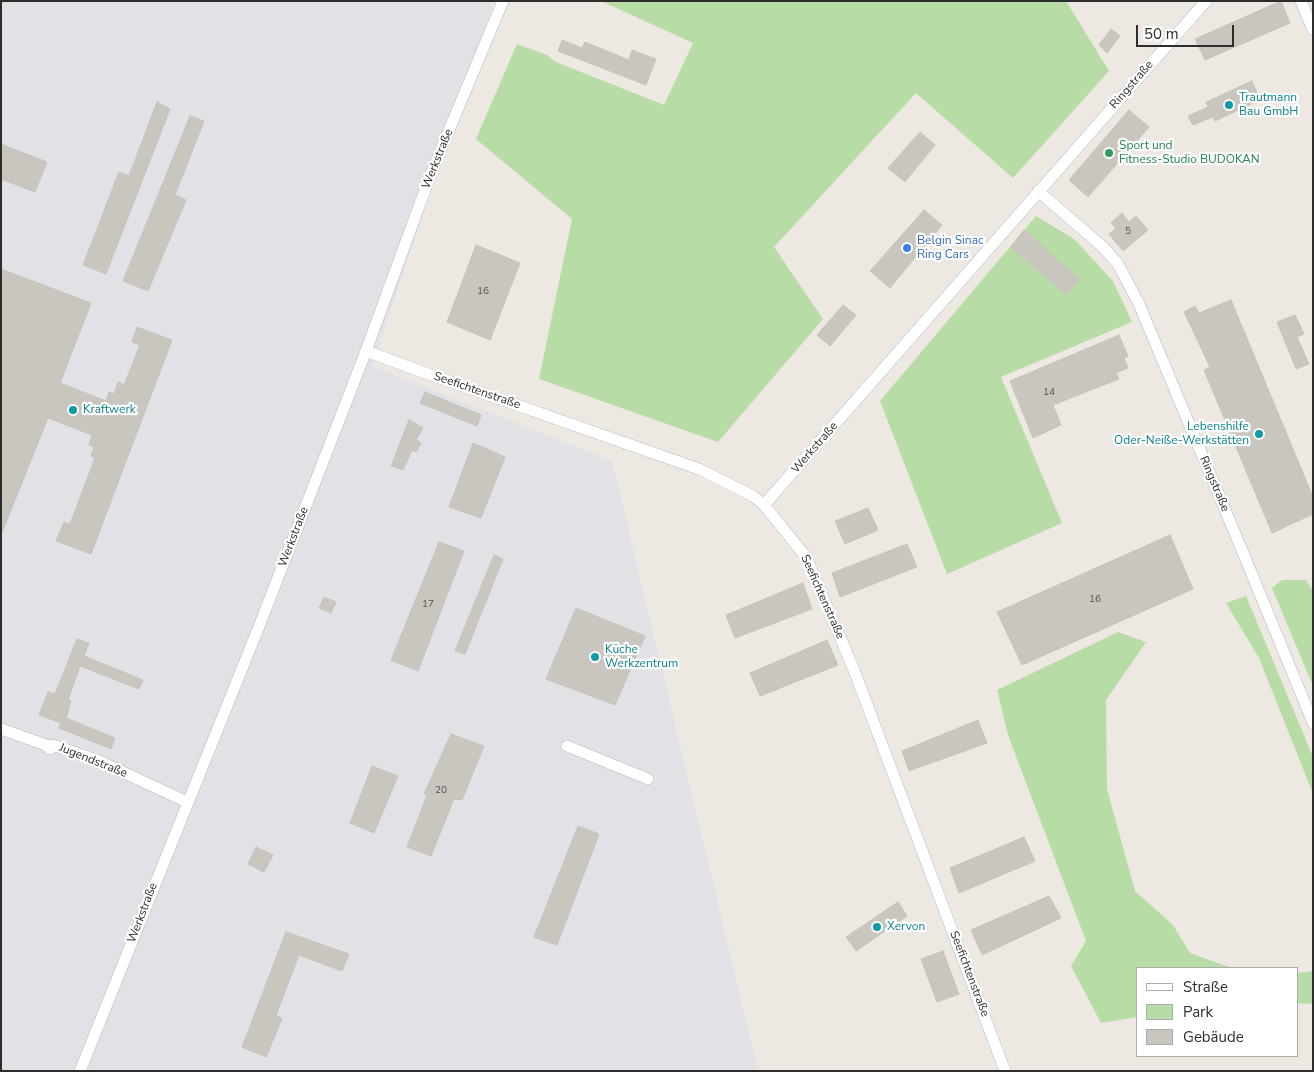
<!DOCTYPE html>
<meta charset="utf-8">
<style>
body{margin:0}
#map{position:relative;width:1314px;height:1072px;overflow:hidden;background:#ede8e1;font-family:"Nunito Sans",sans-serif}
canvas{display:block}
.frame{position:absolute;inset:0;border:2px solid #2d2d2d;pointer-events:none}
.legend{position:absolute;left:1136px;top:967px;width:162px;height:90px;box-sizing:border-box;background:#fff;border:1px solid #ababab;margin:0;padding:6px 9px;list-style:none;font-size:15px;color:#2d2d2d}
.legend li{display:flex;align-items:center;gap:10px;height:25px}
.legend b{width:25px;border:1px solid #ababab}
.scale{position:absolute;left:1136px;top:25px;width:98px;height:22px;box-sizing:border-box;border:2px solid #2d2d2d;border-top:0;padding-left:6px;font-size:15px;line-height:18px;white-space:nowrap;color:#2d2d2d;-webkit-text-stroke:4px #fff;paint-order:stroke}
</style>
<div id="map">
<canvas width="1314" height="1072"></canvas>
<div class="frame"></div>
<ul class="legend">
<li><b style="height:6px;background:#fff"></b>Straße</li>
<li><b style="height:14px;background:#b8dca5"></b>Park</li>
<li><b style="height:14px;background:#c9c6bf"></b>Gebäude</li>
</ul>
<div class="scale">50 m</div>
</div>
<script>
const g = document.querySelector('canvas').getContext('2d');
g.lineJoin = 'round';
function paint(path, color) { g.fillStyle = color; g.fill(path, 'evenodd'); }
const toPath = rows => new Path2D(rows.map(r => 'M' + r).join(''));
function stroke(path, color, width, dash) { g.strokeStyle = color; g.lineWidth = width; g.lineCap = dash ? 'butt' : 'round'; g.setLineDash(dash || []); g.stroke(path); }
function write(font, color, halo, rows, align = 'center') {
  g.font = font + ' "Nunito Sans",sans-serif'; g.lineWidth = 4.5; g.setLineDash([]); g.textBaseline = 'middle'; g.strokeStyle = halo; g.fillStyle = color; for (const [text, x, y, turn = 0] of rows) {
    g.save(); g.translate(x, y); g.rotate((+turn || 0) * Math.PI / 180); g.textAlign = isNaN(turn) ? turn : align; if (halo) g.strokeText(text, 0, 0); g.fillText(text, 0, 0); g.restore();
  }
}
const industrial = toPath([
 [1,1,494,1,372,366,612,461,758,1071,1,1071]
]);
const green = toPath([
 [601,1,1066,1,1109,71,1013,178,916,93,774,247,823,319,718,442,539,379,572,219,476,139,517,44,547,55,556,62,664,105,693,43],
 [1036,216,1074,239,1113,281,1132,322,1001,377,1062,523,947,574,880,401],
 [1282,580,1306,580,1313,591,1313,686,1272,588],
 [1246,596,1313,757,1313,794,1259,658,1226,603],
 [1118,632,1146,642,1106,700,1107,789,1135,891,1173,925,1190,953,1232,968,1138,968,1138,1017,1101,1023,1071,966,1086,941,1008,735,997,690],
 [1313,971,1313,1004,1298,1003,1298,973]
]);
const building = toPath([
 [1281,1,1290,23,1205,60,1195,39,1281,1],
 [1111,29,1120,36,1107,53,1099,45,1111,29],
 [562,40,582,48,585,42,629,60,632,50,656,59,646,85,558,51,562,40],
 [1252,81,1260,100,1215,121,1213,117,1193,125,1188,116,1208,107,1206,102,1252,81],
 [157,102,170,109,106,274,83,265,119,172,129,176,157,102],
 [1129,110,1149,127,1088,197,1069,180,1129,110],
 [190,116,204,121,175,195,186,200,148,291,123,281,190,116],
 [920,132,935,145,905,182,888,168,920,132],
 [1,144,47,162,35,192,1,179,1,144],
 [924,210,942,225,890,288,870,271,924,210],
 [1122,213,1129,222,1136,216,1148,230,1123,251,1109,234,1116,228,1111,223,1122,213],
 [1024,230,1080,279,1066,295,1011,247,1024,230],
 [476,245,520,263,490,340,447,322,476,245],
 [1,269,91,303,60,383,106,401,109,392,114,394,118,382,124,385,140,345,132,342,137,327,172,340,91,554,56,541,64,522,70,524,95,458,91,456,94,447,89,445,92,435,48,418,1,535,1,269],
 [1231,300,1313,497,1313,514,1272,533,1204,370,1210,367,1184,312,1195,306,1199,313,1231,300],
 [843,305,856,315,830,346,817,335,843,305],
 [1295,315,1304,334,1297,337,1309,364,1296,369,1277,322,1295,315],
 [1119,335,1128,356,1124,358,1128,368,1116,373,1119,379,1053,405,1061,425,1033,438,1010,381,1119,335],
 [425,392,481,415,477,426,420,403,425,392],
 [409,420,423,428,416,440,421,443,416,452,412,450,403,470,391,466,409,420],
 [473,443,505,457,481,518,449,507,473,443],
 [868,508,878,530,845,544,835,521,868,508],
 [1170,535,1193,589,1022,665,997,612,1170,535],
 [439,542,464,551,418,671,391,660,439,542],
 [907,544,917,567,840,597,832,573,907,544],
 [494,555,503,559,465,654,455,651,494,555],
 [803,583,812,609,735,638,726,615,803,583],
 [324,597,336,602,331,613,319,608,324,597],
 [576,608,645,636,615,705,546,679,576,608],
 [77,639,89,643,84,656,143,680,139,689,80,666,68,700,71,701,66,718,115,738,111,749,59,728,61,723,39,715,48,692,55,694,77,639],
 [827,640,838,665,760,696,750,673,827,640],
 [978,720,987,743,909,771,902,751,978,720],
 [451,734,484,746,462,800,454,799,431,856,407,847,427,795,424,794,451,734],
 [372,766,398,776,374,833,350,823,372,766],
 [578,826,599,834,557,945,534,937,578,826],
 [1024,837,1035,861,959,893,950,868,1024,837],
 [256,847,273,855,264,872,248,864,256,847],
 [1049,896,1061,918,982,955,971,930,1049,896],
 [898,902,907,916,856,951,846,937,898,902],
 [286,932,349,954,342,971,299,955,276,1015,282,1019,266,1057,242,1047,286,932],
 [943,951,959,994,937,1002,921,959,943,951]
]);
const minor = toPath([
 [1301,1,1313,30],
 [1038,191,1103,247,1118,264,1139,304,1244,555,1313,723],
 [366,351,417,370,699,469,753,496,764,505,806,557,854,670,1005,1071],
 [764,505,1206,1],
 [1,729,46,745,50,749],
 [46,745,56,746,99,761,187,802],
 [567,746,648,779],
 [80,1071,260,624,366,351,432,171,503,1]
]);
const markers = [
 [1229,105,5,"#0f9aa8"],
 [1109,153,5,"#2e9e5b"],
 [907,248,5,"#3f7fe0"],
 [73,410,5,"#0f9aa8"],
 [1259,434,5,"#0f9aa8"],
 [595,657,5,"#0f9aa8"],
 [877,927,5,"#0f9aa8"]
];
const numberNames = [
 ["5",1128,232],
 ["16",483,292],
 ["14",1049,393],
 ["16",1095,600],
 ["17",428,605],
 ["20",441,791]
];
const streetNames = [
 ["Ringstraße",1132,85,-49],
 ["Werkstraße",438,159,-68],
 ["Seefichtenstraße",477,391,19],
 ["Werkstraße",815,448,-49],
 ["Ringstraße",1214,484,67],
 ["Werkstraße",294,537,-69],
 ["Seefichtenstraße",822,597,66],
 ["Jugendstraße",93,761,22],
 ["Werkstraße",143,913,-69],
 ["Seefichtenstraße",969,974,69]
];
const cultureNames = [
 ["Trautmann",1239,98],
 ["Bau GmbH",1239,112],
 ["Kraftwerk",83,410],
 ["Lebenshilfe",1249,427,"right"],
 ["Oder-Neiße-Werkstätten",1249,441,"right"],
 ["Küche",605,650],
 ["Werkzentrum",605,664],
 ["Xervon",887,927]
];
const leisureNames = [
 ["Sport und",1119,146],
 ["Fitness-Studio BUDOKAN",1119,160]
];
const shopNames = [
 ["Belgin Sinac",917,241],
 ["Ring Cars",917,255]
];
paint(industrial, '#e2e1e6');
paint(green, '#b8dca5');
paint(building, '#c9c6bf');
stroke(building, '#c8c3bb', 1);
stroke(minor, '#b5b7bf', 12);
stroke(minor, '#fff', 11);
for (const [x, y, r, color] of markers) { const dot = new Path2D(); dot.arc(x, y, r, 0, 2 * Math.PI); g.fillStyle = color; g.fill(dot); stroke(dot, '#fff', 2); }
write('10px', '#545352', null, numberNames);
write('12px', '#2d2d2d', '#fff', streetNames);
write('12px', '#0d838f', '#fff', cultureNames, 'left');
write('12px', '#27864d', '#fff', leisureNames, 'left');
write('12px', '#366cbe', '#fff', shopNames, 'left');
</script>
